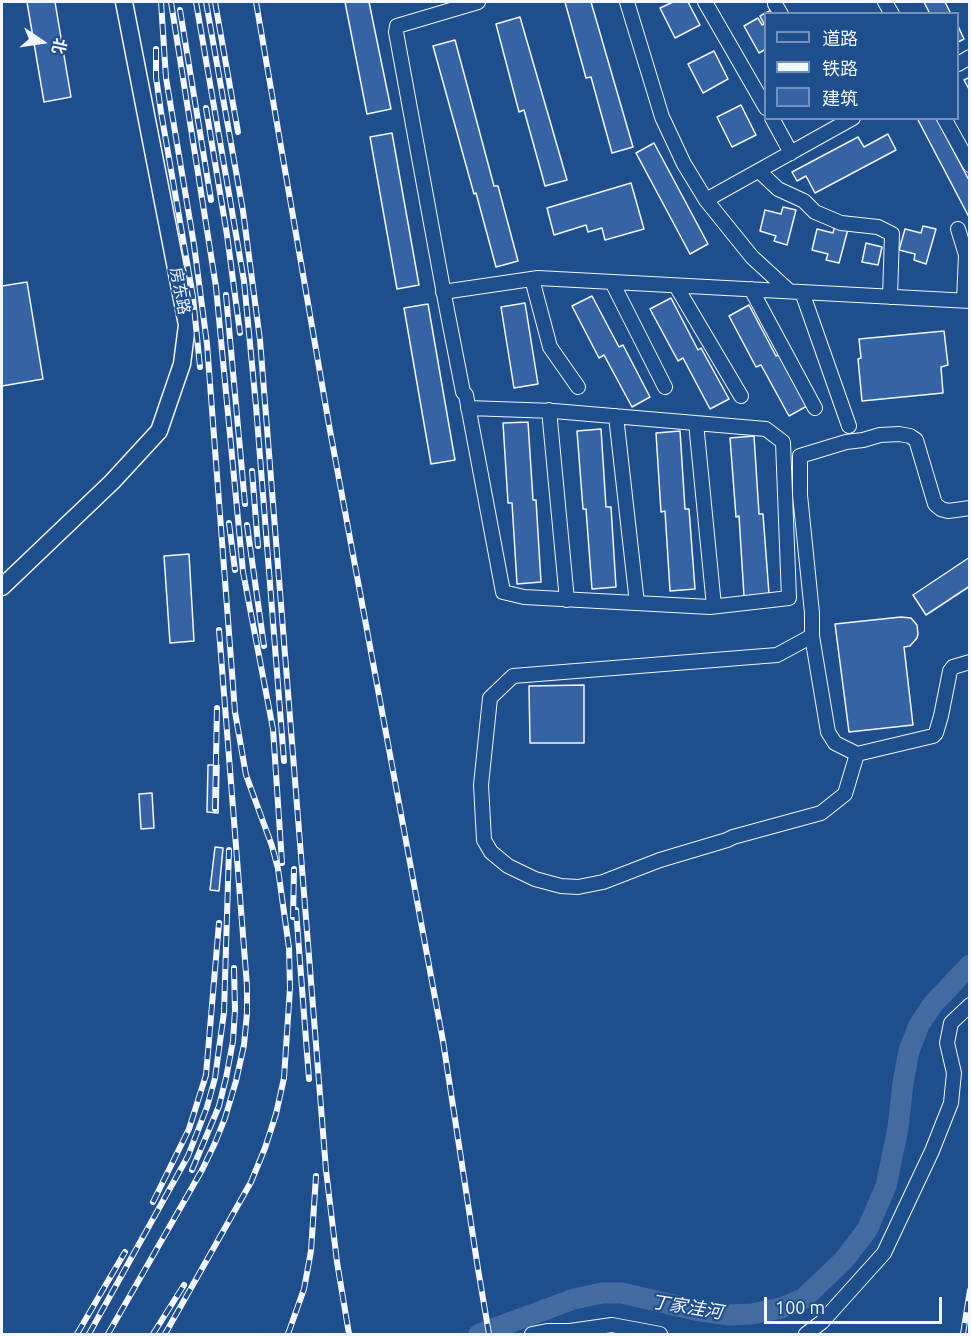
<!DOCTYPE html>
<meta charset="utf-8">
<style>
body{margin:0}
#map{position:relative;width:971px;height:1336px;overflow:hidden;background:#1f4e8c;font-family:Ubuntu,"Noto Sans SC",sans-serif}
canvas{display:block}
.frame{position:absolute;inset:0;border:3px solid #f2f6ff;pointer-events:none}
.legend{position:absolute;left:764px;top:12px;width:195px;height:108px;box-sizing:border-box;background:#1f4e8c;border:2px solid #7391ba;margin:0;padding:8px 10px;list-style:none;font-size:18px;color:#f2f6ff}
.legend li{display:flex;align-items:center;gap:12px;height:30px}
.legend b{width:30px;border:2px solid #7391ba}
.north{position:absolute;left:12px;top:12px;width:60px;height:60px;-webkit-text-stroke:4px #1f4e8c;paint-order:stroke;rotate:103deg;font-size:16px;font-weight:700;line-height:24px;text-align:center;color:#f2f6ff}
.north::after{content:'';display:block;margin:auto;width:21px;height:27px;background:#f2f6ff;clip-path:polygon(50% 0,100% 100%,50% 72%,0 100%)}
.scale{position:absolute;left:764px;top:1297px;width:178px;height:27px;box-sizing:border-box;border:3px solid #f2f6ff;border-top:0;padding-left:8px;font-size:18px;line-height:21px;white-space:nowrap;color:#f2f6ff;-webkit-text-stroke:4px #1f4e8c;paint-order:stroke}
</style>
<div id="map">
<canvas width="971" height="1336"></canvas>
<div class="frame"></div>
<ul class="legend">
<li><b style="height:8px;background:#1f4e8c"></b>道路</li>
<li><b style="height:8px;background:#f2f6ff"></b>铁路</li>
<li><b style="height:16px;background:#3563a3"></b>建筑</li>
</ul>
<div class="north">北</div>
<div class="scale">100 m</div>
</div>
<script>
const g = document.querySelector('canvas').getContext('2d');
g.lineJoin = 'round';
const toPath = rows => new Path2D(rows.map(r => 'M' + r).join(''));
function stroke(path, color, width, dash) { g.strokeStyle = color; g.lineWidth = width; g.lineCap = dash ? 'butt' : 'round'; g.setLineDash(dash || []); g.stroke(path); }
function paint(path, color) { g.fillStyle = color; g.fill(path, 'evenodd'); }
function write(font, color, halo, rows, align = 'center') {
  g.font = font + ' Ubuntu,"Noto Sans SC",sans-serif'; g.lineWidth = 4.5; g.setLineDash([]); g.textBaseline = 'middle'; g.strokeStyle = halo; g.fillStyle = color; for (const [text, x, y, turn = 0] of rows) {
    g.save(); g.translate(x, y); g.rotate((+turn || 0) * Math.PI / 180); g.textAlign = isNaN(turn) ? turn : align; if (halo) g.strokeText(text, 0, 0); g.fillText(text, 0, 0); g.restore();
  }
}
const river = toPath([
 [479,1334,574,1299,602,1293,622,1293,695,1310,729,1315,752,1314,781,1308,803,1299,843,1261,867,1230,886,1186,898,1128,903,1083,909,1051,919,1025,933,1004,970,965]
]);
const building = toPath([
 [27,2,55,2,71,97,44,102,27,2],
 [345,2,369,2,391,109,367,114,345,2],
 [565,2,591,2,633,147,612,153,591,77,586,78,565,2],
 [673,2,688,2,700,25,675,38,660,8,673,2],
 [924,2,945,2,951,14,930,14,924,2],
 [771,10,773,14,766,14,766,49,759,53,744,26,758,18,762,25,764,24,760,16,771,10],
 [520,17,567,180,545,186,524,110,519,112,496,24,520,17],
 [958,26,964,39,958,42,958,26],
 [455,40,494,186,498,186,518,261,496,267,476,193,474,194,433,46,455,40],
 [714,51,728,79,703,93,688,64,714,51],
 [970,77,970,91,964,80,970,77],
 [741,105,756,135,732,147,717,117,741,105],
 [917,118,936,118,970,182,970,219,917,118],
 [392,133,419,285,397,289,370,137,392,133],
 [888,134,896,150,815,193,806,176,797,181,792,172,858,137,864,147,888,134],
 [654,143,708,244,690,254,636,153,654,143],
 [631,183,644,229,605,240,602,228,588,232,586,225,554,235,547,208,631,183],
 [783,207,796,210,787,245,774,241,776,236,760,231,765,210,781,214,783,207],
 [835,225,848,229,839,263,826,260,828,254,812,250,817,229,833,233,835,225],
 [923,226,936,229,926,264,914,260,915,254,899,250,905,229,921,233,923,226],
 [866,243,882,247,878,265,862,262,866,243],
 [27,282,43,379,2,386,2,286,27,282],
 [592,296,619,347,623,345,650,397,632,407,604,355,599,358,572,306,592,296],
 [671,298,698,350,701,348,729,399,710,409,683,358,678,361,650,309,671,298],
 [525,303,538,384,514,388,501,307,525,303],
 [428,304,455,460,431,464,404,308,428,304],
 [749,305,776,356,780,354,807,406,789,416,761,365,756,367,729,316,749,305],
 [944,331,948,365,941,367,943,393,862,401,858,359,861,358,859,339,944,331],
 [528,422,533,500,536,500,541,582,517,584,512,503,508,503,503,423,528,422],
 [601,429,606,507,611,507,616,587,592,589,586,509,583,509,577,431,601,429],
 [680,431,685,509,689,509,695,589,670,591,665,511,661,512,656,433,680,431],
 [754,436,759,514,763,514,769,594,744,596,739,516,736,517,730,438,754,436],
 [189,554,194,641,170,643,164,556,189,554],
 [970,557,970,586,926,615,913,595,970,557],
 [901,617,911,618,917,625,918,634,917,638,910,646,904,647,913,725,849,732,835,624,901,617],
 [584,685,584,743,530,743,529,686,584,685],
 [208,765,219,765,218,813,207,812,208,765],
 [152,793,154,828,141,829,139,794,152,793],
 [215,847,223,848,219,891,210,890,215,847]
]);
const minor = toPath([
 [627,2,662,117,684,164,706,200,752,257,789,291],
 [705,2,766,108],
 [885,2,892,14],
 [775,4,781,14],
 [958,64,970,57],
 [772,118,791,153],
 [944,118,970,165],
 [759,171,778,189,804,201,815,212,841,223,878,227,892,234,890,297],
 [706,200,853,118],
 [958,229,966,255,964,300],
 [532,279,550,347,578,387],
 [612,282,665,387],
 [676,286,741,396],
 [751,289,815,408],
 [443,292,538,278,970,301],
 [802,292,849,426],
 [468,408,554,411,766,429,783,442,789,598,710,607,524,597,503,592,466,395,463,392,446,305,396,32,397,26,478,2],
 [549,410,567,600],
 [616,416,637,603],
 [696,423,714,606],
 [970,508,948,511,941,509,935,504,916,440,910,436,899,434,880,435,863,440,846,442,800,456,800,495,812,613,812,636,828,732,835,743,857,754,933,736,936,733,941,716,950,671,953,667,970,662],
 [812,636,777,655,513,676,490,698,481,785,484,840,491,852,508,866,535,879,561,886,578,887,603,882,660,860,727,840,733,837,821,813,845,794,857,754],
 [532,1334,547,1331,570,1331,612,1325,660,1334],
 [806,1334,822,1322,884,1253,932,1151,951,1103,954,1073,947,1043,951,1023,970,1005]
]);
const major = toPath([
 [2,587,112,482,159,431,182,364,187,325,124,2]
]);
const rail = toPath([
 [161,2,166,78,194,245,207,344,235,712,246,775,272,846,278,869,289,948,290,988,284,1078,276,1114,265,1148,251,1182,165,1334],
 [171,2,216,287,243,572,273,729,282,863],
 [196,2,244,281,256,406,284,761],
 [206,2,243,211,260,340,326,1170,337,1262,349,1334],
 [215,2,238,132],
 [256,2,329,425,443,1041,478,1269,489,1334],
 [180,10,211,200],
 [156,49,156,77,161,112,193,297,200,367],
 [206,108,227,235,240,333],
 [226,295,245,504],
 [252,471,258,546],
 [229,523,235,570],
 [247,525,264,646],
 [215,809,217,708],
 [296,910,309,1079],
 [293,917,294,869],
 [192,1170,219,1106,226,1078,233,1041,235,1010,234,968],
 [153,1202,189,1129,206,1075,219,923],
 [77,1334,125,1252],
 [89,1334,188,1156,207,1107,215,1078,224,1012,229,850],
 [108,1334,202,1170,215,1143,225,1118,236,1081,244,1045,247,1013,247,986,219,630],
 [153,1334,184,1285],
 [288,1334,304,1289,311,1251,316,1176],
 [963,1334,970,1290]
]);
const streetNames = [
 ["房东路",180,291,79]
];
const waterNames = [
 ["丁家洼河",687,1307,9]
];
stroke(river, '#446ba0', 21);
paint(building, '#3563a3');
stroke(building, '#f2f6ff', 1.5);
stroke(minor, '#f2f6ff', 16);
stroke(major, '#f2f6ff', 19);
stroke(minor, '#1f4e8c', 14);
stroke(major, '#1f4e8c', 16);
stroke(rail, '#f2f6ff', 6);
stroke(rail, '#1f4e8c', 4, [11]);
write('16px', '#f2f6ff', '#1f4e8c', streetNames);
write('italic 18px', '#f2f6ff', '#1f4e8c', waterNames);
</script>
